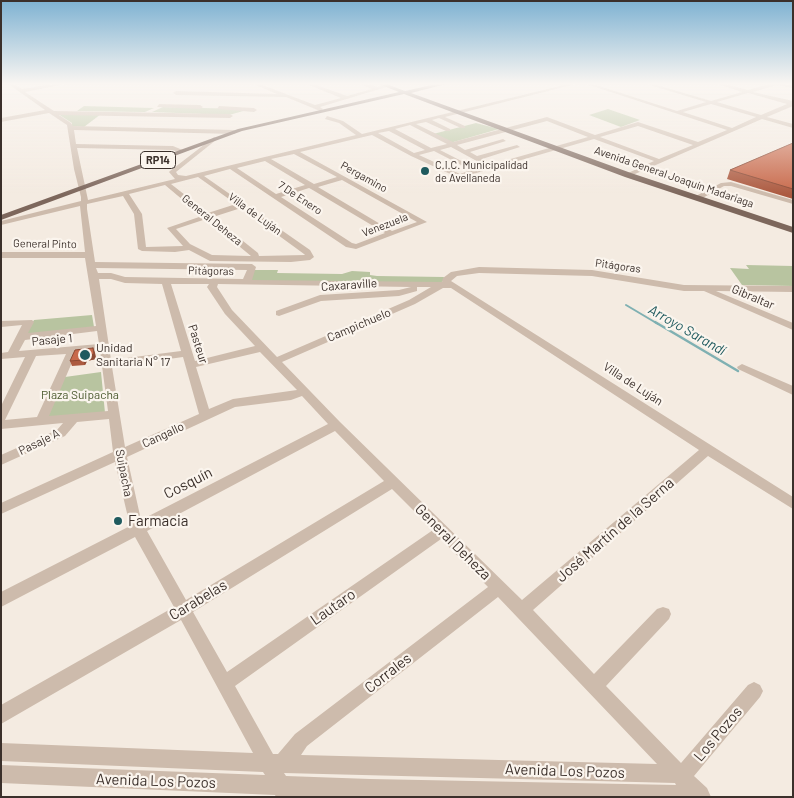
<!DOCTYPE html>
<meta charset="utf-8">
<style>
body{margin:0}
#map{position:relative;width:794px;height:798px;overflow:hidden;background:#f4ebe1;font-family:Barlow,sans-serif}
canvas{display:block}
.frame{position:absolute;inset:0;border:2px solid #3b302b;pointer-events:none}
</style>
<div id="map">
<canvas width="794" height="798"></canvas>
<div class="frame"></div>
</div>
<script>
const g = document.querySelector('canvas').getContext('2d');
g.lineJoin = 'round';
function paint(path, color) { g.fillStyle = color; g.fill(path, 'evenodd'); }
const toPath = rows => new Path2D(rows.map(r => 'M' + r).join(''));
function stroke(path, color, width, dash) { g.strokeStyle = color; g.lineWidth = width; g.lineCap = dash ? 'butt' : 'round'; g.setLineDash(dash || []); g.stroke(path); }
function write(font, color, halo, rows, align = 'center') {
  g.font = font + ' Barlow,sans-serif'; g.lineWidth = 4.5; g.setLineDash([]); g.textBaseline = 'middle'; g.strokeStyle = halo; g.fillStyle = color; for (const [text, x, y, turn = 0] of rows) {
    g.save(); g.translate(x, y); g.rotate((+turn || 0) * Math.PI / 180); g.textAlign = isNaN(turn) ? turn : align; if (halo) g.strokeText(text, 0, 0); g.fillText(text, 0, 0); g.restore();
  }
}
const green = toPath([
 [84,106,154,108,145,112,77,111],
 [163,107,245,109,247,110,229,115,152,112],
 [608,109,640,120,621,127,589,115],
 [58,114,101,114,84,127,72,126,72,123],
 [476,123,499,129,450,143,433,134],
 [746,265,793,266,793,286,742,285,730,268,749,269],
 [254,270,278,270,277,273,342,274,352,271,370,272,370,275,377,276,444,277,443,281,439,284,250,281],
 [92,315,94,327,25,335,34,320],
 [101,372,105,413,46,418,65,377]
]);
const streamFar1 = toPath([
 [626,305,658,324]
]);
const stream = toPath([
 [655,322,738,371]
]);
const minor = toPath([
 [7,83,12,83,22,89,60,83,71,83,25,92,54,111,230,114,233,116,230,118,59,115,71,123,73,126,234,130,237,132,234,134,74,130,76,144,173,146,185,151,182,153,172,150,77,148,88,200,175,179,169,172,170,171,214,137,216,138,216,140,176,172,178,175,186,176,356,135,339,123,325,119,327,116,343,121,362,134,572,83,580,83,445,117,465,126,465,128,461,128,439,118,432,120,450,129,450,131,446,131,426,122,416,124,453,142,547,117,595,135,638,122,698,142,727,130,583,83,590,83,677,111,706,102,643,83,650,83,711,101,742,92,714,83,722,83,748,90,772,83,793,85,793,88,777,85,753,92,793,101,793,106,767,117,793,124,793,128,762,119,628,177,625,175,626,174,654,161,594,139,459,178,411,156,372,135,300,152,427,222,356,249,346,247,230,169,204,176,310,250,314,257,310,260,291,262,210,261,189,250,175,252,142,251,138,249,134,214,123,196,87,204,87,209,95,262,252,264,256,267,252,280,442,282,443,278,451,272,479,267,592,270,684,285,793,286,793,292,716,291,793,323,793,330,704,291,684,291,592,276,479,273,457,276,451,281,793,497,793,509,708,456,533,610,594,674,657,609,663,607,669,609,671,614,669,619,606,686,681,763,748,685,754,682,760,685,763,691,760,697,694,776,707,788,711,797,276,797,275,795,1,783,1,765,265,775,263,772,1,761,1,743,253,753,181,620,1,724,1,705,174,607,135,537,1,607,1,592,130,526,115,462,1,514,1,503,113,452,109,419,77,422,65,436,1,465,1,455,57,430,63,423,1,429,1,406,25,357,1,359,1,353,8,352,22,325,1,327,1,321,32,320,34,322,28,333,96,326,85,258,1,258,1,252,85,252,80,206,1,225,1,221,81,201,81,197,74,169,67,125,49,113,1,122,1,118,45,110,7,83],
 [748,93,787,104,761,115,717,102,748,93],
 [711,104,756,117,732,128,683,112,711,104],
 [547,121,588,137,493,164,482,159,520,147,517,145,477,156,470,152,506,141,503,139,465,150,457,145,547,121],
 [410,125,447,144,431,148,395,129,410,125],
 [638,126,693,145,659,159,600,137,638,126],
 [389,131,425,150,414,153,378,133,389,131],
 [451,147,462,153,486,166,477,169,440,150,451,147],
 [434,151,471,170,460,174,419,155,434,151],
 [294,154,337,177,314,184,271,159,294,154],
 [265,161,305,185,276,194,237,168,265,161],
 [198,177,236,204,208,213,171,184,198,177],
 [342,180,417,222,392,231,318,187,342,180],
 [165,185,202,216,167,228,183,246,146,247,142,214,129,194,165,185],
 [309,188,311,189,385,233,356,244,352,243,281,197,309,188],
 [241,208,304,254,305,255,259,256,258,253,213,217,241,208],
 [206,219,251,256,250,256,212,255,190,244,176,229,206,219],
 [96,268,247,270,243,279,125,277,111,273,98,273,96,268],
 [99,279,111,279,125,283,162,284,181,351,111,360,99,279],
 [171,284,209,284,207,287,225,314,255,346,195,361,171,284],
 [218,284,411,287,399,290,320,295,276,311,276,315,279,316,321,301,399,296,417,291,417,287,431,287,409,300,277,357,232,310,217,287,218,284],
 [443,288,451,288,699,450,522,600,340,422,282,362,415,304,443,288],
 [97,331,99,344,19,351,25,340,97,331],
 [100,351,108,411,49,416,76,353,100,351],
 [260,352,297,390,233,399,209,409,196,367,260,352],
 [66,354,37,417,5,420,36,356,66,354],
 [183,357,199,414,125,447,112,367,183,357],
 [302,396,328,424,141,520,127,457,235,407,291,400,302,396],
 [335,431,384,481,186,600,147,531,335,431],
 [392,489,433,530,227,672,193,612,392,489],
 [441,539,488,587,295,734,278,754,273,754,235,686,441,539],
 [498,597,657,764,301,755,307,746,498,597],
 [284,773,675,783,676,785,370,779,286,776,284,773],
 [251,83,257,83,315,105,341,98,304,83,311,83,347,96,372,89,357,83,364,83,377,87,388,85,390,86,320,107,323,109,320,111,286,97,176,95,173,93,176,91,277,94,251,83],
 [159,104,200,105,203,107,200,109,157,107,159,104],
 [219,106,254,108,257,110,254,112,217,109,219,106],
 [731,182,793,200,793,204,731,186,724,186,699,200,692,198,721,183,731,182],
 [742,364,793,386,793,395,738,369,737,367,742,364]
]);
const major = toPath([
 [376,83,384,83,405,91,440,83,450,83,411,93,631,173,793,227,793,233,625,177,404,94,242,131,1,220,1,215,238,129,399,92,376,83]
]);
const wall = toPath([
 [793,143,793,199,727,179,730,170],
 [93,348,95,353,96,359,87,361,85,365,72,366,70,361]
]);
const shadedWall = toPath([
 [93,348,95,353,96,359,87,361,85,365,83,360,85,356]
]);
const building = toPath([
 [793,143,793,189,730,170,793,143],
 [93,348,94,354,85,356,83,360,70,361,75,350,93,348]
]);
const markers = [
 [425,171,5,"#1f5a5e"],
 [85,355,6,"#1f5a5e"],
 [118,521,5,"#1f5a5e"]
];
const shields = [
 [158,160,35]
];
const shieldNames = [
 ["RP14",158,160]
];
const farPoinames = [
 ["C.I.C. Municipalidad",435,165],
 ["de Avellaneda",435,178]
];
const farStreetnames = [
 ["Pergamino",364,177,29],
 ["Avenida General Joaquín Madariaga",674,177,19],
 ["7 De Enero",300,198,34],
 ["Villa de Luján",255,214,36],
 ["General Deheza",212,220,39],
 ["Venezuela",385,225,-21],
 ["General Pinto",45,244,1],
 ["Pitágoras",618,266,8],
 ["Pitágoras",211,271,1]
];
const streetNames = [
 ["Caxaraville",349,285,-4],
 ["Gibraltar",753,297,23],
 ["Campichuelo",359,325,-23],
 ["Pasaje 1",52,340,-5],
 ["Pasteur",198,344,72],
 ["Villa de Luján",633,384,33],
 ["Cangallo",163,435,-25],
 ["Pasaje A",39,442,-26],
 ["Suipacha",124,473,79]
];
const poiNames = [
 ["Unidad",96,348],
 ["Sanitaria N° 17",96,362]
];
const parkNames = [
 ["Plaza Suipacha",80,395]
];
const waterNames = [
 ["Arroyo Sarandí",687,330,30]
];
const nearStreetnames = [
 ["Cosquín",188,483,-27],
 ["José Martín de la Serna",615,530,-41],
 ["General Deheza",453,542,45],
 ["Carabelas",198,600,-31],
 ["Lautaro",333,607,-35],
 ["Corrales",388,673,-38],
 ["Los Pozos",718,734,-50],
 ["Avenida Los Pozos",565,771,2],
 ["Avenida Los Pozos",156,781,2]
];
const nearPoinames = [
 ["Farmacia",128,521]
];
paint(green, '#b8c4a0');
stroke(streamFar1, '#7fb0b2', 2);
stroke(stream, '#7fb0b2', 2.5);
paint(minor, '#cdbbac');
paint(major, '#7d675c');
paint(wall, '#ac5a40');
paint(shadedWall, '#8c4a34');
paint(building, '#c8694b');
stroke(building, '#8c4a34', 1);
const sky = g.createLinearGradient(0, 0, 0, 195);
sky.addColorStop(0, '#7eb2d2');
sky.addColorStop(0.43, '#faf6f2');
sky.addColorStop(1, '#faf6f200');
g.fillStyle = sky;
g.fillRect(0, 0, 794, 195);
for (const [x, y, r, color] of markers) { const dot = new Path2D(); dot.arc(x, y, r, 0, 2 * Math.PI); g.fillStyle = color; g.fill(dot); stroke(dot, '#fbf5ee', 2); }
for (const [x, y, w] of shields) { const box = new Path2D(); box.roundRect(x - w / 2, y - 8.5, w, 17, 4); g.fillStyle = '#fbf5ee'; g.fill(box); stroke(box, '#3b302b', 1); }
write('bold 11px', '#3b302b', null, shieldNames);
write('11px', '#3b302b', '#fbf5ee', farPoinames, 'left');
write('11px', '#3b302b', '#fbf5ee', farStreetnames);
write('12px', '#3b302b', '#fbf5ee', streetNames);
write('12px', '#3b302b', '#fbf5ee', poiNames, 'left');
write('12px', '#4a5a2e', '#fbf5ee', parkNames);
write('italic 14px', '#1f5a5e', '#fbf5ee', waterNames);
write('15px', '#3b302b', '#fbf5ee', nearStreetnames);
write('15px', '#3b302b', '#fbf5ee', nearPoinames, 'left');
</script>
